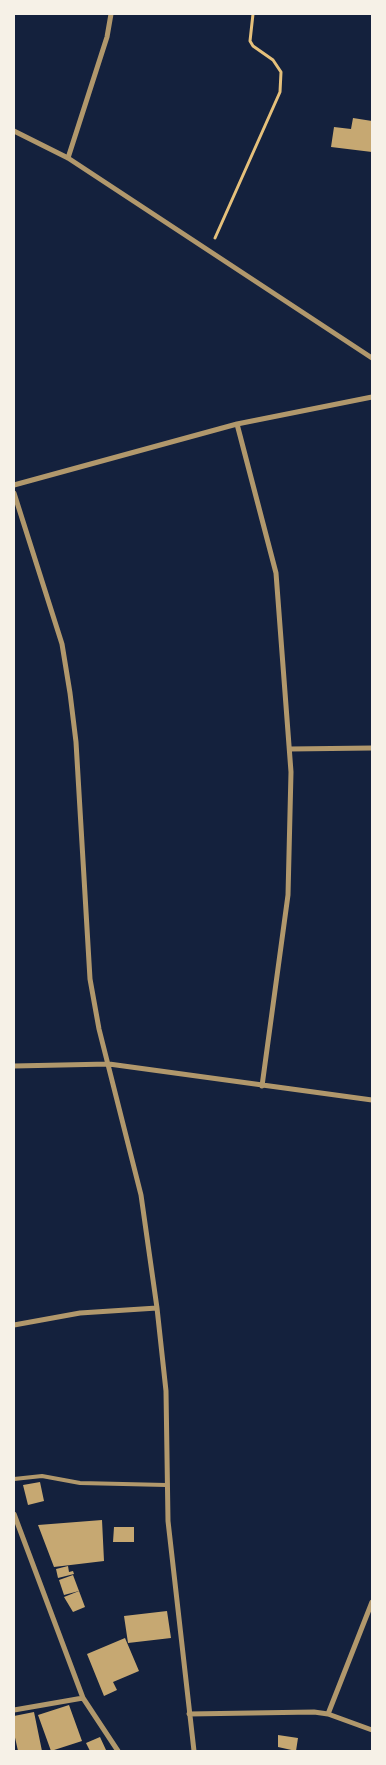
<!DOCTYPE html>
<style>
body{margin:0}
#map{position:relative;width:386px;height:1765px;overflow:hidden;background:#14213d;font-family:"PT Sans Narrow",sans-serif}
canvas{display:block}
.frame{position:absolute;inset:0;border:15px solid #f6f1e7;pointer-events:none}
</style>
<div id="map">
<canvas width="386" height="1765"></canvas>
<div class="frame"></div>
</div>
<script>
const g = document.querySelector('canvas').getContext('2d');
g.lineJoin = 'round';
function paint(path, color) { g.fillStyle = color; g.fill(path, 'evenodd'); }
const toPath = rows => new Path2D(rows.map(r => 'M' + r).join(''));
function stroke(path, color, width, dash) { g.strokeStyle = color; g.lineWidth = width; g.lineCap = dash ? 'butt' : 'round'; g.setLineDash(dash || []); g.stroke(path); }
const building = toPath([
 [353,118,372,121,372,152,331,147,334,127,351,129],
 [40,1482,44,1501,28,1505,23,1485],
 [102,1520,104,1561,54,1567,38,1525],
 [114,1527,134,1527,134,1542,113,1542],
 [68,1566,69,1572,73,1571,74,1574,58,1578,56,1569],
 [73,1575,79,1591,64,1595,59,1580],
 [79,1591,85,1607,73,1612,64,1597],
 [167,1611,171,1638,128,1643,124,1616],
 [125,1638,139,1671,113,1682,117,1690,104,1696,87,1654],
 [69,1705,82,1741,51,1751,38,1715],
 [34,1712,42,1751,18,1751,14,1733,14,1716],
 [278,1735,298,1738,296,1751,278,1747],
 [100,1737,106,1750,90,1751,86,1743]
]);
const path = toPath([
 [215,238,280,92,281,72,273,60,253,46,250,41,253,14]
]);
const service = toPath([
 [14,1479,42,1476,80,1483,166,1485]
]);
const minor = toPath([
 [14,131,68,158,372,358],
 [68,158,107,37,111,14],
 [237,424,276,573,291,772,288,895,262,1086],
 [14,485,237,424,372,397],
 [14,493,62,644,70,693,76,742,90,979,99,1029,141,1195,157,1308,166,1391,168,1521,194,1751],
 [290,749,372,748],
 [14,1066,109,1064,372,1100],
 [14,1325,80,1313,157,1308],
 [14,1514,83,1698,118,1751],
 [14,1710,83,1698],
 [189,1714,314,1712,328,1714,372,1730],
 [328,1714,372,1602]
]);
paint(building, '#c6a872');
stroke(path, '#e5c07b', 3);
stroke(service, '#b1986c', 4);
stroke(minor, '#b1986c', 5);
</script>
